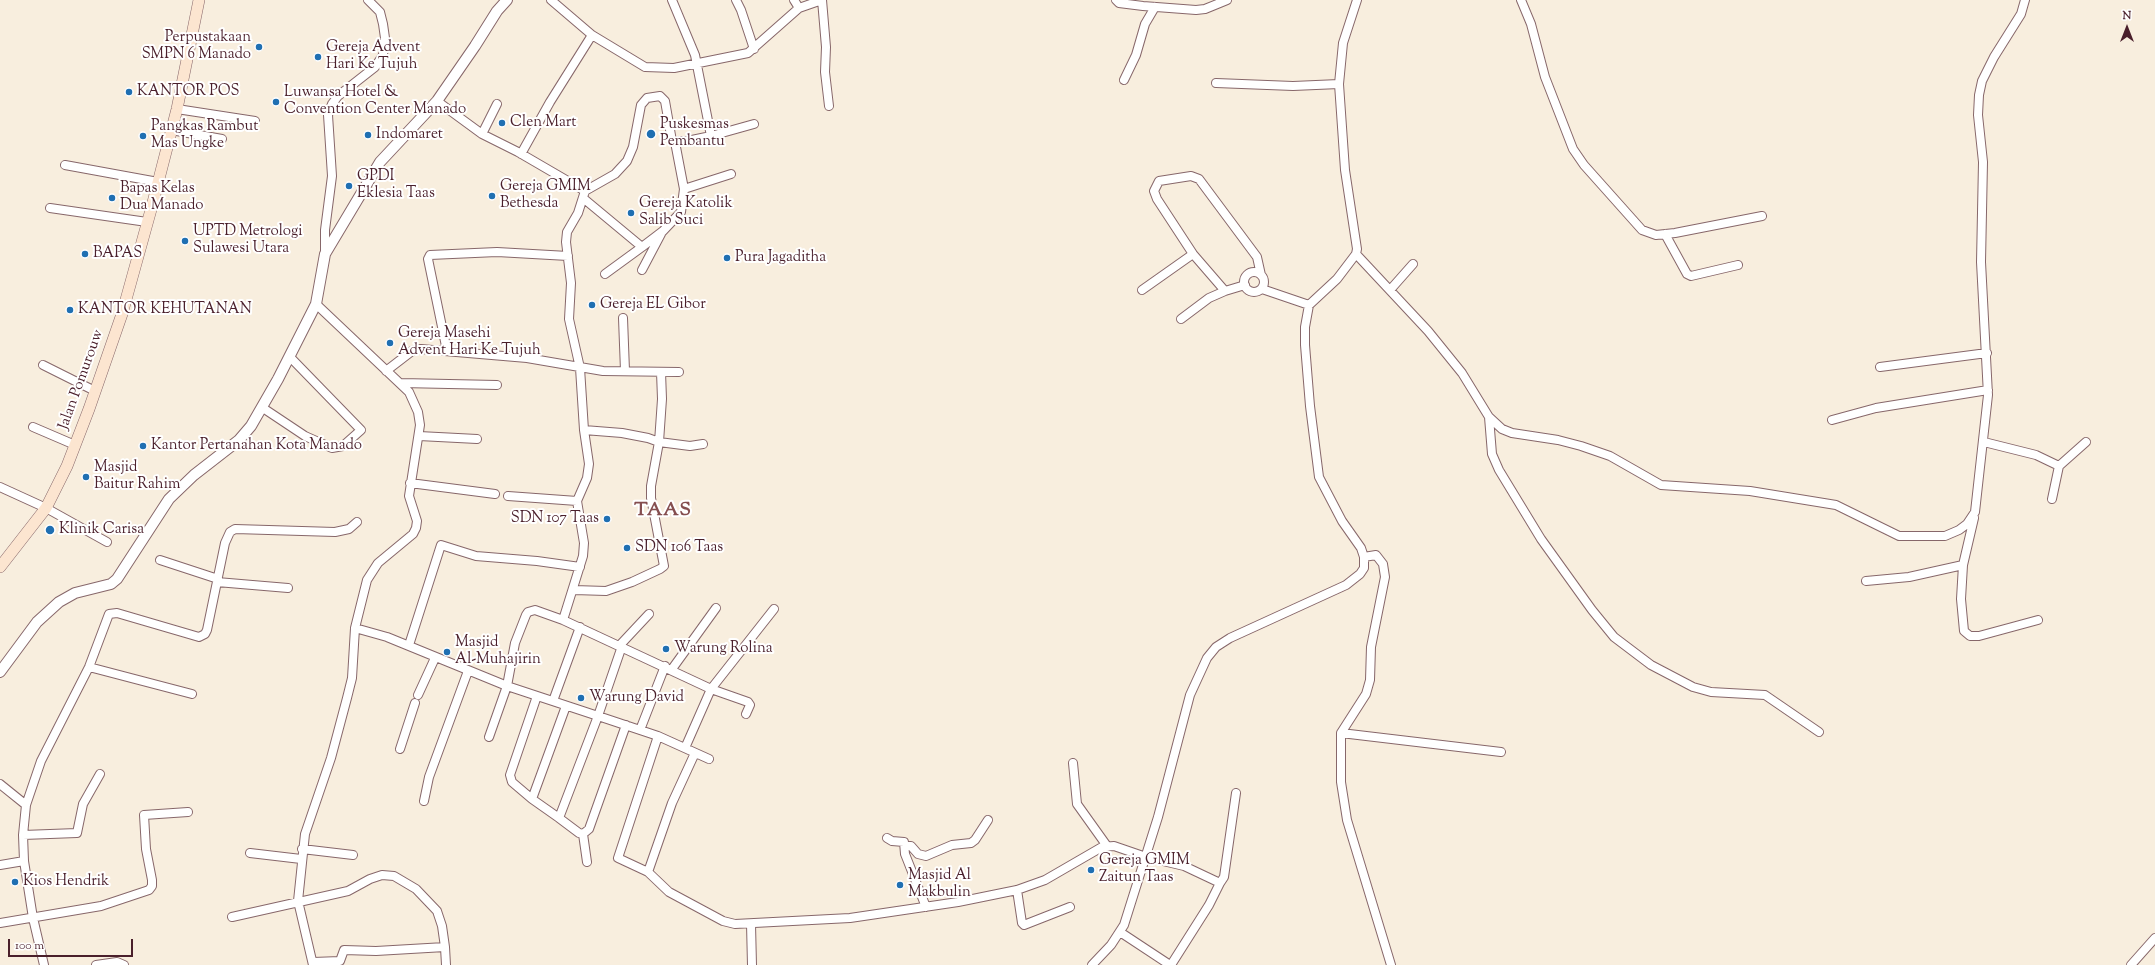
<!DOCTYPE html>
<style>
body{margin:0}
#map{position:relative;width:2155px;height:965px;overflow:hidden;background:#f8eede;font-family:"Sorts Mill Goudy",serif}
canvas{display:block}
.north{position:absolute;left:2107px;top:8px;width:40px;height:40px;-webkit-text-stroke:3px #fff;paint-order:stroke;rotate:0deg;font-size:11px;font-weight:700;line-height:16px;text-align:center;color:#4a1f2b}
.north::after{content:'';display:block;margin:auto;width:14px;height:18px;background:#4a1f2b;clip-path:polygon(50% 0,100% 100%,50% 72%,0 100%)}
.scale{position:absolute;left:8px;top:939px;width:125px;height:18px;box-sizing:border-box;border:2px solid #4a1f2b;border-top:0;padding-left:5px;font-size:12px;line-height:14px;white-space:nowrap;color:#4a1f2b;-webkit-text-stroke:3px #fff;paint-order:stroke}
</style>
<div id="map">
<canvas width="2155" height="965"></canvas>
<div class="north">N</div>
<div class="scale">100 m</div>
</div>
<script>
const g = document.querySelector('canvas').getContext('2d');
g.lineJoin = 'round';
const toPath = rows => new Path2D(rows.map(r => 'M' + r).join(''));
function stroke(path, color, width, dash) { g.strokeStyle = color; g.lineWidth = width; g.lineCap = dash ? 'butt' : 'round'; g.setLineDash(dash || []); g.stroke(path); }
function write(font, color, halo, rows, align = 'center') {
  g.font = font + ' "Sorts Mill Goudy",serif'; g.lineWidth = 4; g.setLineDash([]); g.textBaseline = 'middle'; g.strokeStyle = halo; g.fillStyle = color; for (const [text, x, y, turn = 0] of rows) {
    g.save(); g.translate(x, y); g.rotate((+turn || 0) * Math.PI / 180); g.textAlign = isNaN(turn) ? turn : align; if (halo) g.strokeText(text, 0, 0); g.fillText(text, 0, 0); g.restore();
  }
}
const minor = toPath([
 [736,0,741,10,754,49],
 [794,0,799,8],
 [1116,0,1119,3,1143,6,1196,10,1205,9,1227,0],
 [1521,0,1531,24,1545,77,1573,149,1584,165,1642,230,1656,235,1675,233,1762,216],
 [592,35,645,67,674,68,748,53,799,8,822,0,826,47,825,72,829,106],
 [1124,80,1136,55,1145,24,1155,7],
 [1216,83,1293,86,1339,84],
 [437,101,482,134,518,152,585,191,578,213,567,232,566,242,571,283,569,319,580,368,584,430,589,464,587,478,577,501,584,543,583,556,563,620,711,689,685,748],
 [177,109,255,121],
 [171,130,222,139],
 [482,134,497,104],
 [711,136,754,124],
 [675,142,684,189],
 [521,154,550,102,592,35,551,0],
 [65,165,158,182],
 [585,191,615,174,627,161,633,147,641,105,647,98,660,96,665,101,672,141,687,141,711,136,695,55,672,0],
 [583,198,642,247,663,231,681,212,684,189,731,174],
 [50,208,147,222],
 [1665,234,1687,274,1691,276,1738,265],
 [325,254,325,230,332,176,328,115,332,104,338,96,375,67,383,55,385,38,383,24,380,12,368,0],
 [1356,254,1428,331,1462,373,1489,417,1492,454,1499,470,1541,539,1592,610,1614,637,1651,665,1693,687,1711,692,1765,695,1819,732],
 [642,270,661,234],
 '1244 282a10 10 0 1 1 20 0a10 10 0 1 1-20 0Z',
 [605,274,642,247],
 [1262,289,1309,305],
 [1142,290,1193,254],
 [1390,290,1413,264],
 [1225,291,1193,254,1157,199,1154,191,1159,181,1191,176,1199,179,1257,257,1261,275],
 [623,318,625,371],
 [1181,319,1209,298,1225,291,1245,285],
 [447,351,428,259,430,255,497,252,568,256],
 [43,365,95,391],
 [1880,367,1987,353],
 [386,371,412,351,421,349,527,358,603,371,679,372],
 [661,372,662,399,659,442,690,446,703,444],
 [401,383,497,385],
 [263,408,305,436,332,448,343,446,361,430,290,357],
 [1489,417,1502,429,1512,433,1558,440,1581,446,1610,456,1661,485,1750,491,1836,505,1899,536,1945,536,1959,530,1967,524,1975,512,1988,395,1981,262,1983,162,1978,115,1979,95,1982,81,1994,57,2021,14,2025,0],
 [1832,420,1876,408,1988,390],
 [33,427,75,445],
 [419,436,477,439],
 [1984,442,2036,455,2059,466,2052,499],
 [2059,466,2086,442],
 [410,483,495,494],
 [0,487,46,508,107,542],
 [508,496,577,501],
 [1974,518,1963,565,1961,599,1964,631,1970,636,1979,636,2038,620],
 [1364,557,1376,555,1383,564,1385,577,1371,647,1370,680,1366,694,1341,733,1341,782,1347,820,1391,965],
 [160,560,218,579],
 [1866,581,1909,577,1963,565],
 [217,582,288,588],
 [574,590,606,591,632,582,660,569,664,566,651,498,651,486,659,442,648,438,622,433,584,430],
 [355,628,387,637,507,686,598,716,559,818,532,799],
 [409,645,441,545,476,556,537,561,580,567],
 [620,645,649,614],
 [622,646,598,716,658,736,618,858,648,872,669,892,723,921,735,924,850,918,958,902,1017,890,1045,880,1102,847,1114,846,1146,857,1184,866,1220,883,1209,905,1171,965],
 [89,667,192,694],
 [672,669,716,608],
 [418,695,435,658],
 [537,696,510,775,512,782,532,799,566,706],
 [553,701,580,627],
 [746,714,750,705,748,702,711,689,774,609],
 [640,730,665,666],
 [1341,733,1501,752],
 [658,736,709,759],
 [489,737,507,686,515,643,526,615,528,612,535,610,563,620],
 [400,749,415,703],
 [1073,763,1077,804,1107,846],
 [0,784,26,805],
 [424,801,429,777,468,671],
 [559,818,579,833,583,834,589,829,626,725],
 [583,834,587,862],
 [23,835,77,833,83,804,100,774],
 [887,838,892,841,904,842,905,854,926,907],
 [905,846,911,846,918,854,926,856,952,845,971,843,975,840,988,820],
 [302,849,353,855],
 [250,853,301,859],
 [0,865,24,861],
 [648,872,672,803,695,753],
 [1220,883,1224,877,1236,793],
 [1017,890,1022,923,1024,925,1070,907],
 [232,917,348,891,370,879,382,875,394,876,416,889,437,911,442,926,445,947],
 [0,923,101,906,149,890,152,886,152,880,146,849,144,815,188,812],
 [751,924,752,965],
 [1120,932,1170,965],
 [313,962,340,961,344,950,376,951,445,947,446,965],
 [44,965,33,918,24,861,23,835,26,805,41,761,89,667,109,614,117,613,199,637,205,634,207,630,225,543,230,532,235,529,335,532,349,529,357,522],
 [96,965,117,962,124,965],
 [313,965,298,901,305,834,331,758,347,698,352,678,355,628,367,580,378,563,413,534,416,528,417,521,409,496,420,425,418,412,409,392,316,304],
 [1092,965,1111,945,1124,925,1158,817,1190,695,1207,658,1216,647,1230,638,1346,585,1360,574,1364,568,1364,557,1361,548,1342,521,1319,477,1310,406,1305,345,1305,327,1309,305,1337,279,1356,254,1357,249,1345,170,1339,84,1343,43,1357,0],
 [2131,965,2155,938]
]);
const tertiary = toPath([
 [0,672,37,622,59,602,75,593,111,584,117,579,169,499,194,475,239,440,251,426,278,379,316,304,325,254,380,162,437,101,475,46,497,11,507,0]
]);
const secondary = toPath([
 [0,567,46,508,67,466,89,409,122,314,152,206,177,109,199,0]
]);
const markers = [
 [259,47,4,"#1f6fb2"],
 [318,57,4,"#1f6fb2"],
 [129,92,4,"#1f6fb2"],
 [276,102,4,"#1f6fb2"],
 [502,123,4,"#1f6fb2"],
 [651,134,5,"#1f6fb2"],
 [368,135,4,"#1f6fb2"],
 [143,136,4,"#1f6fb2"],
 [349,186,4,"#1f6fb2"],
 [492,196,4,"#1f6fb2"],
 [112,198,4,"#1f6fb2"],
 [631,213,4,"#1f6fb2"],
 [185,241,4,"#1f6fb2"],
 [85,254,4,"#1f6fb2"],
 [727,258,4,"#1f6fb2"],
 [592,305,4,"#1f6fb2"],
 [70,310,4,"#1f6fb2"],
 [390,343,4,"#1f6fb2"],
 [143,446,4,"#1f6fb2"],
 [86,477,4,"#1f6fb2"],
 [607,519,4,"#1f6fb2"],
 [50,530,5,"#1f6fb2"],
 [627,548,4,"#1f6fb2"],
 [666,649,4,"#1f6fb2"],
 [447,652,4,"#1f6fb2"],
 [581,698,4,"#1f6fb2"],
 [1091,870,4,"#1f6fb2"],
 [15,882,4,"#1f6fb2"],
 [900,885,4,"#1f6fb2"]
];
const poiNames = [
 ["Perpustakaan",251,38,"right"],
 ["SMPN 6 Manado",251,55,"right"],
 ["Gereja Advent",326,48],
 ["Hari Ke Tujuh",326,65],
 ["KANTOR POS",137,92],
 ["Luwansa Hotel &",284,93],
 ["Convention Center Manado",284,110],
 ["Clen Mart",510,123],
 ["Puskesmas",660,125],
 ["Pembantu",660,142],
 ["Pangkas Rambut",151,127],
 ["Mas Ungke",151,144],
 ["Indomaret",376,135],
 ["GPDI",357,177],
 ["Eklesia Taas",357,194],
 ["Gereja GMIM",500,187],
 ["Bethesda",500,204],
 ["Bapas Kelas",120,189],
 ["Dua Manado",120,206],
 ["Gereja Katolik",639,204],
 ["Salib Suci",639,221],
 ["UPTD Metrologi",193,232],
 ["Sulawesi Utara",193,249],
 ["BAPAS",93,254],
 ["Pura Jagaditha",735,258],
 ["Gereja EL Gibor",600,305],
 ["KANTOR KEHUTANAN",78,310],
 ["Gereja Masehi",398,334],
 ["Advent Hari Ke Tujuh",398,351],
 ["Kantor Pertanahan Kota Manado",151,446],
 ["Masjid",94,468],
 ["Baitur Rahim",94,485],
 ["SDN 107 Taas",599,519,"right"],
 ["Klinik Carisa",59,530],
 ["SDN 106 Taas",635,548],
 ["Masjid",455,643],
 ["Al-Muhajirin",455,660],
 ["Warung Rolina",674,649],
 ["Warung David",589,698],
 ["Gereja GMIM",1099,861],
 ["Zaitun Taas",1099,878],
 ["Masjid Al",908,876],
 ["Makbulin",908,893],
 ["Kios Hendrik",23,882]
];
const streetNames = [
 ["Jalan Pomurouw",82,380,-70]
];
const districtNames = [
 ["TAAS",663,512]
];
stroke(minor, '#87676a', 10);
stroke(tertiary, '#87676a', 12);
stroke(secondary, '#87676a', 12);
stroke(minor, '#fff', 8);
stroke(tertiary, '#fff', 10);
stroke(secondary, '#fce5d0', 11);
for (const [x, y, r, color] of markers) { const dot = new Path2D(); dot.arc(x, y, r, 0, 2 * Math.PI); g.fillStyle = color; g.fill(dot); stroke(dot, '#fff', 1.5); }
write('15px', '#4a1f2b', '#fff', poiNames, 'left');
write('15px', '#4a1f2b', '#fff', streetNames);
g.letterSpacing = '1px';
write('bold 19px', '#854e4f', '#fff', districtNames);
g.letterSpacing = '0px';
</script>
